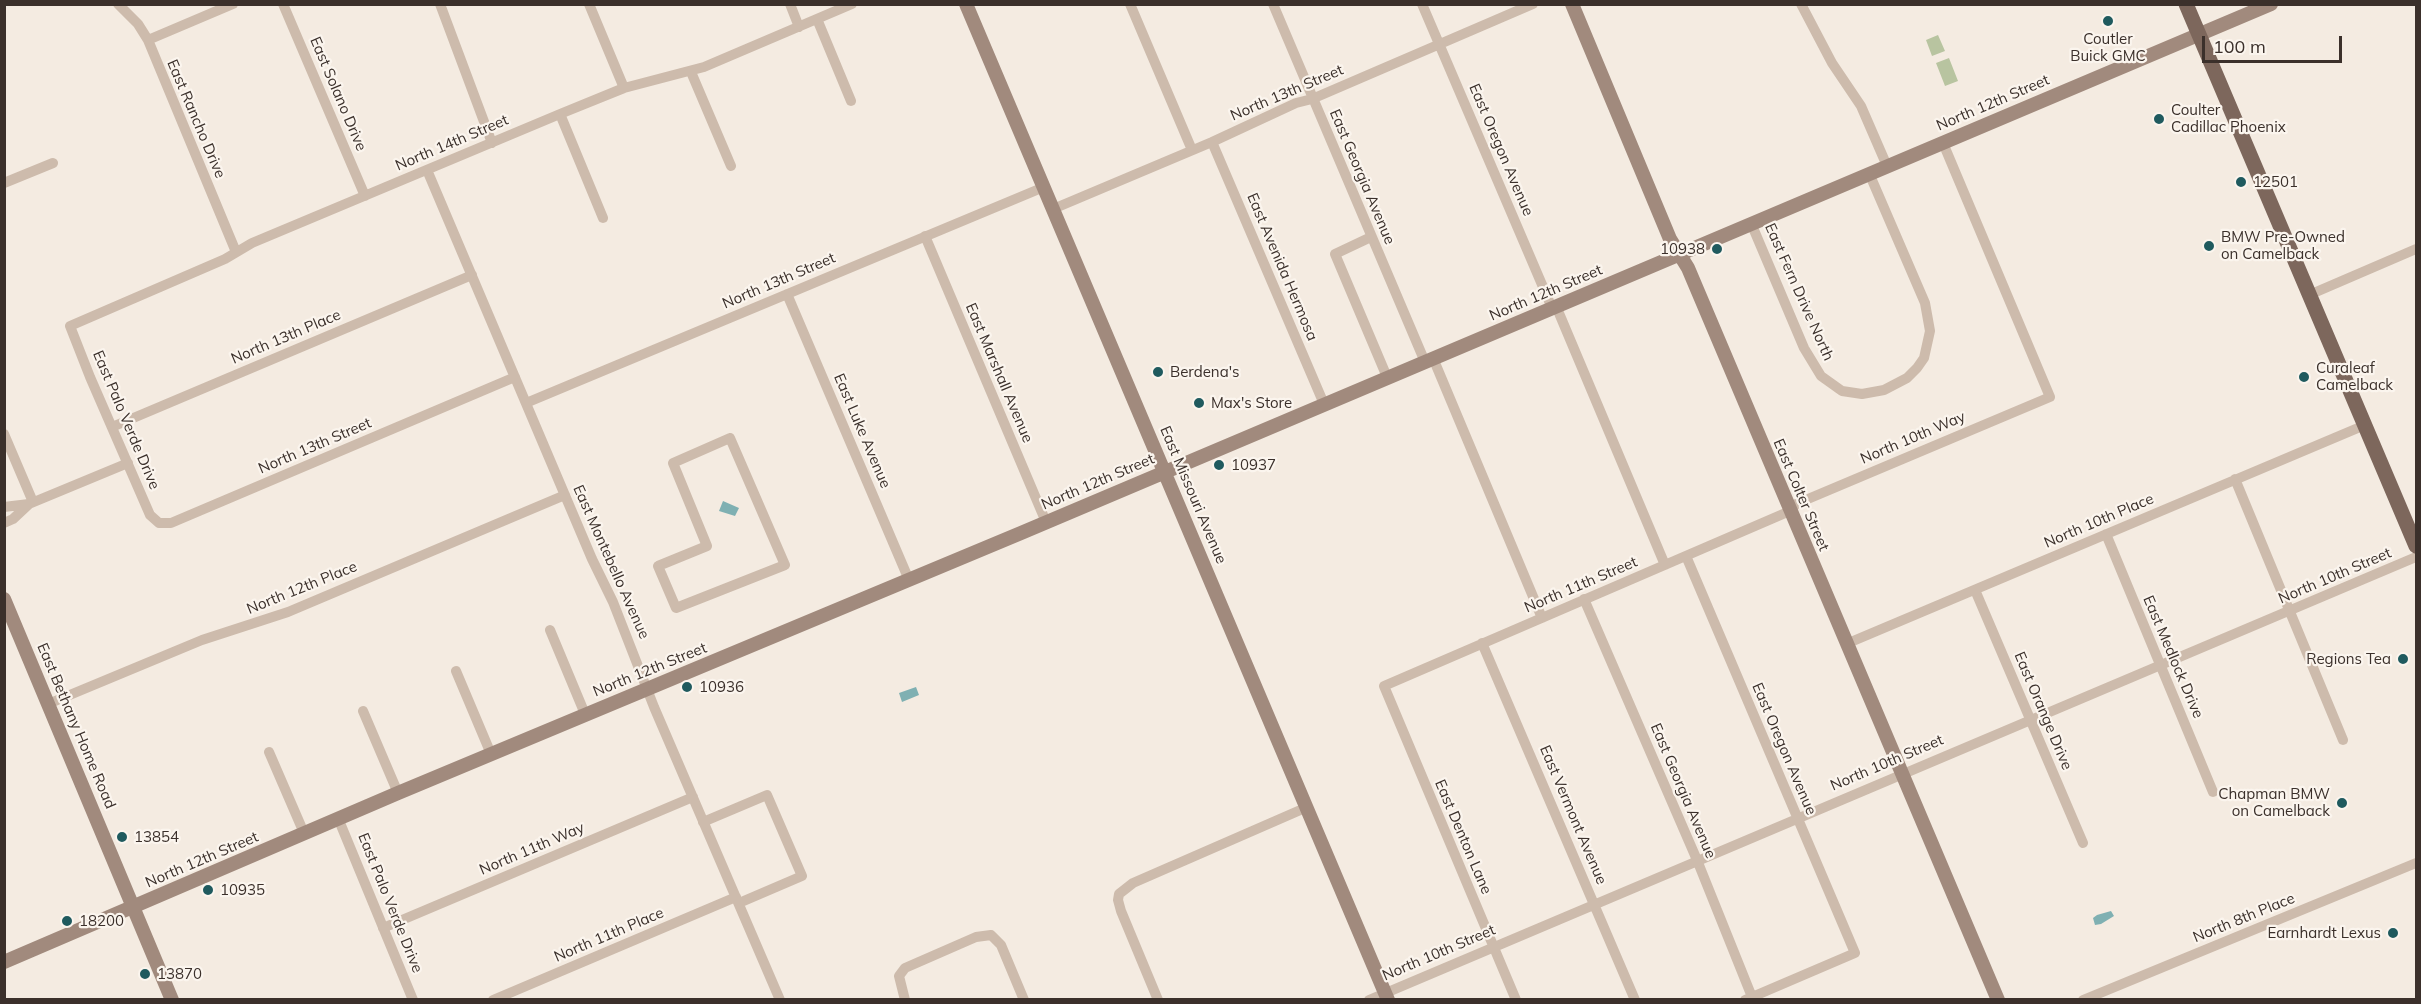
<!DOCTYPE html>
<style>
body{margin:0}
#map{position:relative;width:2421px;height:1004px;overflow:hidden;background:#f4ebe1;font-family:Mulish,sans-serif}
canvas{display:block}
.frame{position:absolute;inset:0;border:6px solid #3b302b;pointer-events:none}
.scale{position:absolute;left:2202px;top:36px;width:140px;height:27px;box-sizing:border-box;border:3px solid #3b302b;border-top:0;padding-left:8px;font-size:18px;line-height:21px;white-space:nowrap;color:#3b302b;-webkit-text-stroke:4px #fbf5ee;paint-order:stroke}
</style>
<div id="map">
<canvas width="2421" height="1004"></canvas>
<div class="frame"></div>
<div class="scale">100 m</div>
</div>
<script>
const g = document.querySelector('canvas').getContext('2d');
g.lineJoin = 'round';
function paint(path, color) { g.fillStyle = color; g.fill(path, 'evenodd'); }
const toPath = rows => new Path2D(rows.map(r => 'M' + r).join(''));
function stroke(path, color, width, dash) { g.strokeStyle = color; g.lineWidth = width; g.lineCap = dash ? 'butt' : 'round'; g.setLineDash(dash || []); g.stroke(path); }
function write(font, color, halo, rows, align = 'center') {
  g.font = font + ' Mulish,sans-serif'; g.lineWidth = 4.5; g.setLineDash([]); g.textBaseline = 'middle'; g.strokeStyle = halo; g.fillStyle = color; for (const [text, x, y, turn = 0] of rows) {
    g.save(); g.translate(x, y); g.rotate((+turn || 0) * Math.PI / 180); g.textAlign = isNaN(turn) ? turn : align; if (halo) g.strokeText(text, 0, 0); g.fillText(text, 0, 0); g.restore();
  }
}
const green = toPath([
 [1938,35,1945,51,1932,56,1926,40],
 [1949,58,1958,81,1945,86,1936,63]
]);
const water = toPath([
 [723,501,739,508,735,516,719,511],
 [916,687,919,695,902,702,899,693],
 [2111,911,2114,916,2101,924,2095,925,2093,918,2097,915]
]);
const street = toPath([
 [118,4,138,24,148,40,236,252],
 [283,4,365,196],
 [440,4,492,143],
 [589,4,624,88],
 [790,4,799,27],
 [1130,4,1192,150],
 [1273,4,1425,362],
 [1422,4,1552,308],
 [1801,4,1832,63,1861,106,1887,166],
 [817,19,851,101],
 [148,40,233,4],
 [691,72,731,166],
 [560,114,603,218],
 [1212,142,1324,404],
 [427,170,592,559,613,602,654,707,780,1000],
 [4,183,53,163],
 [1053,209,1212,142,1296,103,1312,99,1533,4],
 [1751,223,1804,348,1821,376,1842,391,1862,394,1884,390,1907,378,1917,368,1924,358,1930,331,1925,303,1869,173],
 [925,236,1046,522],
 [1371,237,1335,254,1387,377],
 [787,294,909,580],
 [2309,295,2416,249],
 [1556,306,1665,565],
 [1433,358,1542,618],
 [515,377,171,523,159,523,150,515,90,377,70,326,225,259,252,243,560,114,624,88,704,67,852,4],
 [526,403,1044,187],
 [112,427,472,275],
 [4,434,33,502],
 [730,438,785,565,676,608,658,566,707,546,673,463,730,438],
 [2235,479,2343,740],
 [4,507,29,504,128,463],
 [4,523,13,519,29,504],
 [2106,534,2213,792],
 [1686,556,1855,953,1745,1000],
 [1975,590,2083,843],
 [1584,599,1697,860,1752,997],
 [550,630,585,714],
 [1482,643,1635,1000],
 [1846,644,2365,425],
 [456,671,491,754],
 [48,704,202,640,288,612,565,495],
 [363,711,398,793],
 [269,752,304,833],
 [338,818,413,1000],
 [703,822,767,795,802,876,739,903],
 [383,928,693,797],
 [493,1000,736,897],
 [905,1000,899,976,905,968,976,937,991,935,1001,945,1024,1000],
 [1158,1000,1121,911,1118,900,1119,894,1133,883,1305,808],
 [1369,1000,2416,557],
 [1516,1000,1384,686,1790,511,1796,504,2050,397,1943,143],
 [2083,1000,2416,863]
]);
const secondary = toPath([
 [966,4,1388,1000],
 [1572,4,1670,239,1688,268,1998,1000],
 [4,599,172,1000],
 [4,962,398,793,1021,533,2271,4]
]);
const primary = toPath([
 [2186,4,2416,546]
]);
const markers = [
 [2108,21,6,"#1f5a5e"],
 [2159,119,6,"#1f5a5e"],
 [2241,182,6,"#1f5a5e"],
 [2209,246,6,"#1f5a5e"],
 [1717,249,6,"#1f5a5e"],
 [1158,372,6,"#1f5a5e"],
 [2304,377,6,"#1f5a5e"],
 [1199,403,6,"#1f5a5e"],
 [1219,465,6,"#1f5a5e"],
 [2403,659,6,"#1f5a5e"],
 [687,687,6,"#1f5a5e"],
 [2342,803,6,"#1f5a5e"],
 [122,837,6,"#1f5a5e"],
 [208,890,6,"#1f5a5e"],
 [67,921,6,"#1f5a5e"],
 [2393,933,6,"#1f5a5e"],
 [145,974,6,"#1f5a5e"]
];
const poiNames = [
 ["Coutler",2108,39,"center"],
 ["Buick GMC",2108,56,"center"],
 ["Coulter",2171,110],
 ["Cadillac Phoenix",2171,127],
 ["12501",2253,182],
 ["BMW Pre-Owned",2221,237],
 ["on Camelback",2221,254],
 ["10938",1705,249,"right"],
 ["Curaleaf",2316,368],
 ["Camelback",2316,385],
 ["Berdena's",1170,372],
 ["Max's Store",1211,403],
 ["10937",1231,465],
 ["Regions Tea",2391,659,"right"],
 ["10936",699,687],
 ["Chapman BMW",2330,794,"right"],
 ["on Camelback",2330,811,"right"],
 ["13854",134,837],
 ["10935",220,890],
 ["18200",79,921],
 ["Earnhardt Lexus",2381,933,"right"],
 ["13870",157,974]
];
const streetNames = [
 ["North 13th Street",1287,93,-23],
 ["East Solano Drive",338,94,67],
 ["North 12th Street",1993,103,-23],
 ["East Rancho Drive",196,119,67],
 ["North 14th Street",452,143,-23],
 ["East Oregon Avenue",1501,150,67],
 ["East Georgia Avenue",1362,177,67],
 ["East Avenida Hermosa",1282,267,67],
 ["North 13th Street",779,281,-23],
 ["East Fern Drive North",1799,292,66],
 ["North 12th Street",1546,293,-23],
 ["North 13th Place",286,337,-23],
 ["East Marshall Avenue",999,373,67],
 ["East Palo Verde Drive",126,420,67],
 ["East Luke Avenue",862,431,67],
 ["North 10th Way",1913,438,-23],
 ["North 13th Street",315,446,-23],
 ["North 12th Street",1098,482,-23],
 ["East Missouri Avenue",1193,495,67],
 ["East Colter Street",1801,495,67],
 ["North 10th Place",2099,521,-23],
 ["East Montebello Avenue",611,562,66],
 ["North 10th Street",2335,576,-23],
 ["North 11th Street",1581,585,-23],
 ["North 12th Place",302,588,-22],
 ["East Medlock Drive",2173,657,67],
 ["North 12th Street",650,670,-22],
 ["East Orange Drive",2043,711,67],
 ["East Bethany Home Road",76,726,67],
 ["East Oregon Avenue",1784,749,67],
 ["North 10th Street",1887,763,-23],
 ["East Georgia Avenue",1683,791,67],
 ["East Vermont Avenue",1573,815,67],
 ["East Denton Lane",1463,837,67],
 ["North 11th Way",532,849,-23],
 ["North 12th Street",202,860,-23],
 ["East Palo Verde Drive",390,903,68],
 ["North 8th Place",2244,918,-22],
 ["North 11th Place",609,935,-23],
 ["North 10th Street",1439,953,-23]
];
paint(green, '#b8c4a0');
paint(water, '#7fb0b2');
stroke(street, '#cdbbac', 10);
stroke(secondary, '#a18a7d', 14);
stroke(primary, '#7d675c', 15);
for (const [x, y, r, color] of markers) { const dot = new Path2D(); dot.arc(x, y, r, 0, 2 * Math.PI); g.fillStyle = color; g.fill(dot); stroke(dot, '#fbf5ee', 2); }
write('15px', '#3b302b', '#fbf5ee', poiNames, 'left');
write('15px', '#3b302b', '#fbf5ee', streetNames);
</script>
